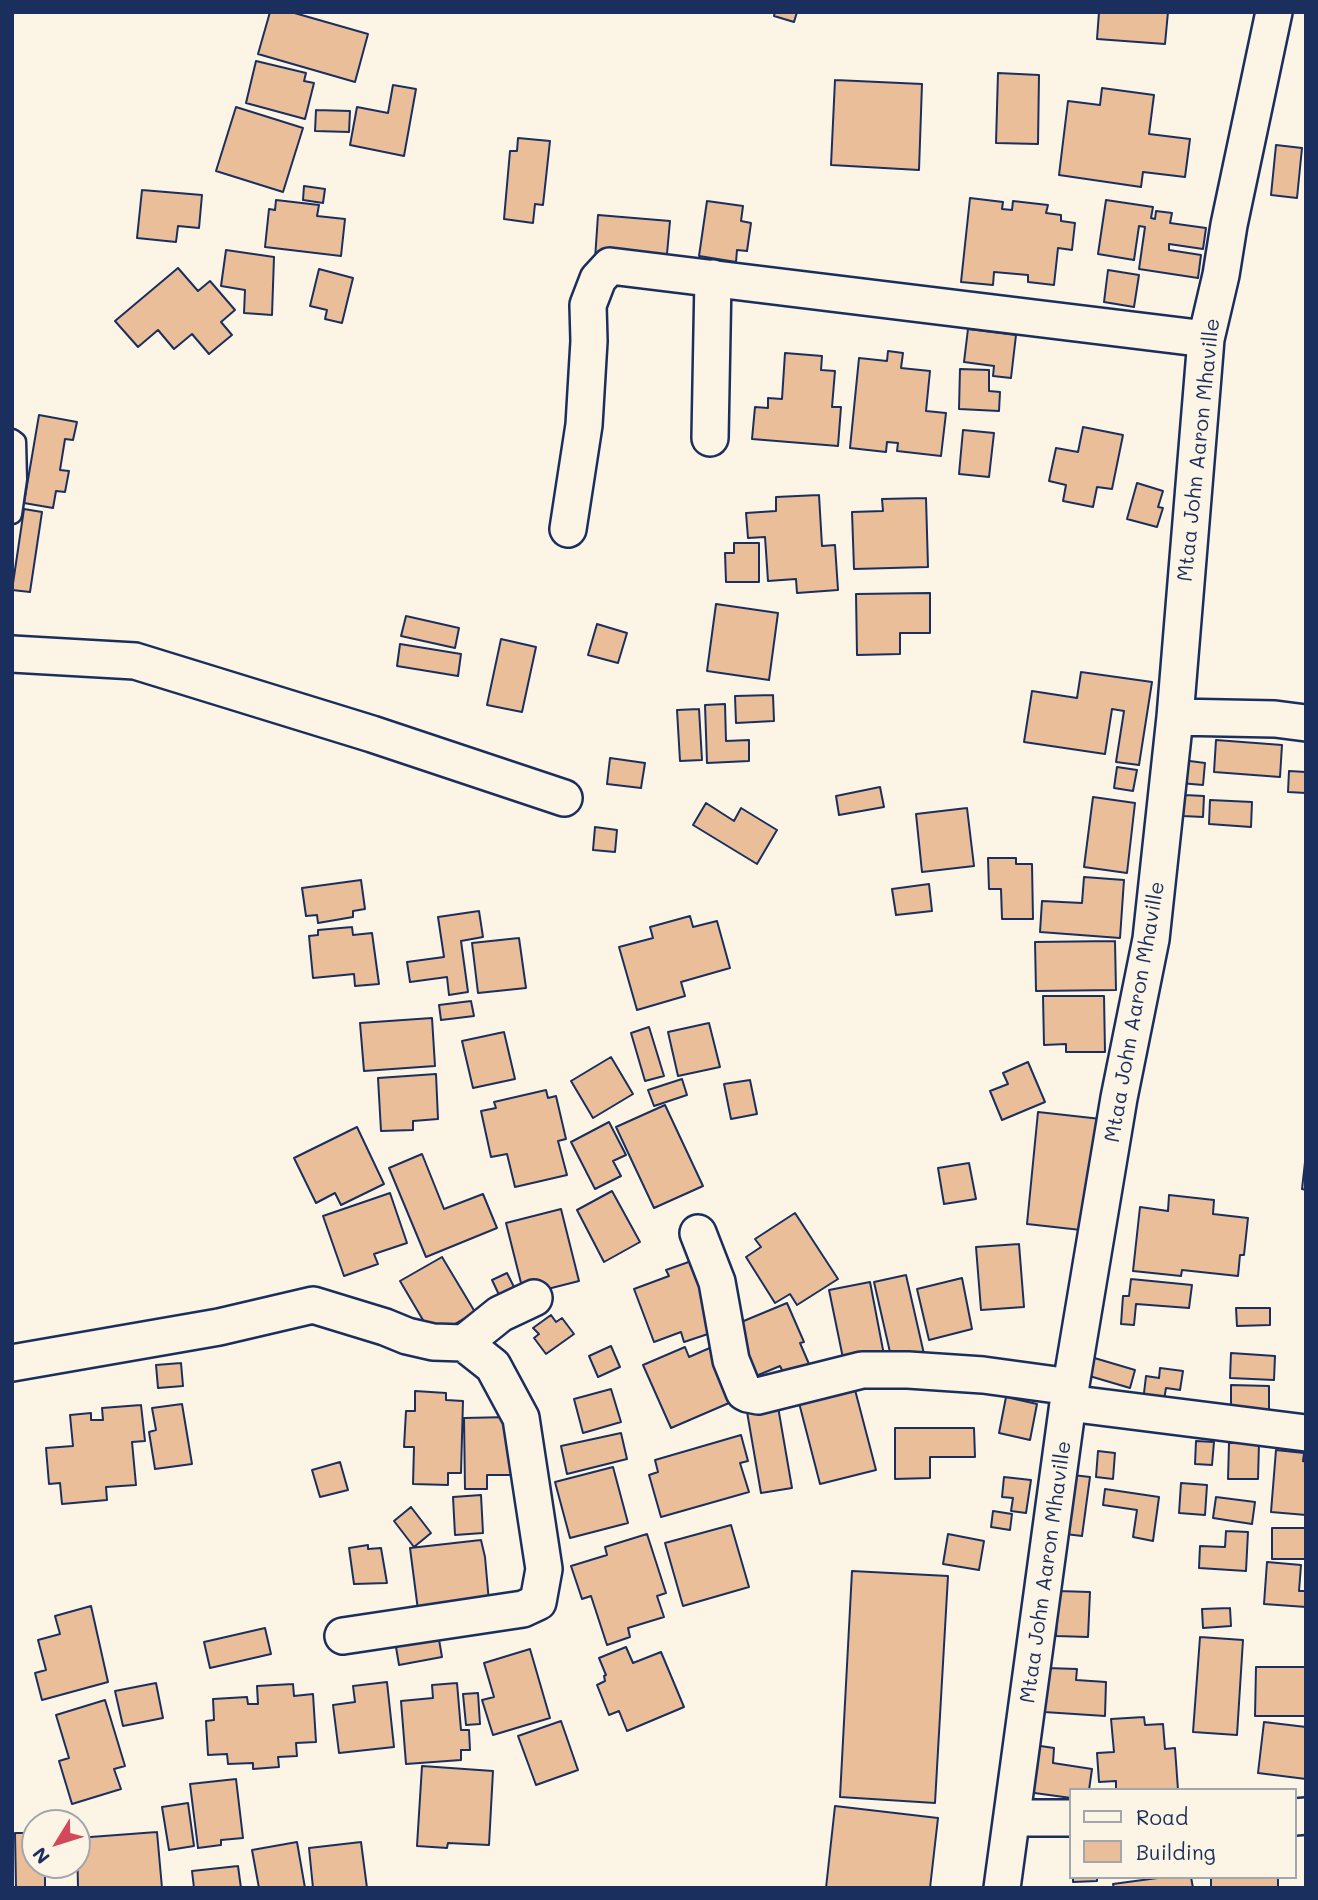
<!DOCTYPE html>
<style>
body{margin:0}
#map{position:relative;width:1318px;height:1900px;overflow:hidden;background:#fcf5e5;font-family:Mali,sans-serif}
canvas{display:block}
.frame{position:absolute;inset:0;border:14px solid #1b2f5e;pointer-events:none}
.legend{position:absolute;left:1069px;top:1788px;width:228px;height:91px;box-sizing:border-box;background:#fcf5e5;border:2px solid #a2a6af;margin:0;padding:9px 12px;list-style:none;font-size:21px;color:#1b2f5e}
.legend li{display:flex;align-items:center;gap:14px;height:35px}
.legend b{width:35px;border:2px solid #a2a6af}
.north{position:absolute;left:21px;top:1809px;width:70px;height:70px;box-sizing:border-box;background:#fcf5e5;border:2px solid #a2a6af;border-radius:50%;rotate:232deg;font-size:19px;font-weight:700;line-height:28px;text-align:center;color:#1b2f5e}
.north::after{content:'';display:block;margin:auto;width:24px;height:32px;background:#d1495b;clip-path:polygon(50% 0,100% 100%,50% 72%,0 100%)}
</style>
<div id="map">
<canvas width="1318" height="1900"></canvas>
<div class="frame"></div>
<ul class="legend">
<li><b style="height:9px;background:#fcf5e5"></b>Road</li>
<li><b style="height:19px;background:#e9be99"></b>Building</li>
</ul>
<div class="north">N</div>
</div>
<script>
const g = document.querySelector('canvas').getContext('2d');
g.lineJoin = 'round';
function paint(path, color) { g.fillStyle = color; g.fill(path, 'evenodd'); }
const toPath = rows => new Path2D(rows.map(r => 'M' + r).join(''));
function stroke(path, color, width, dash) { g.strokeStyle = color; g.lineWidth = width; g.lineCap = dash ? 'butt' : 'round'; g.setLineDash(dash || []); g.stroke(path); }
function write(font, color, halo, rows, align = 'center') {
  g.font = font + ' Mali,sans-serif'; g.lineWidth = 6; g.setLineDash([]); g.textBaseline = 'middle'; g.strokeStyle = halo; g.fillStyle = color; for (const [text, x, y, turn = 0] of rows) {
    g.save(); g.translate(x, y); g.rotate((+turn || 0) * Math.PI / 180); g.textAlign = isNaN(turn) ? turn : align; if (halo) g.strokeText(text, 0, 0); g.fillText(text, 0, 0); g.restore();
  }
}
const building = toPath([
 [270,12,291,12,368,34,355,82,258,54,270,12],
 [775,12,797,12,794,22,774,16,775,12],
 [1099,12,1168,12,1165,44,1097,39,1099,12],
 [256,61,306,73,304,81,314,83,305,119,246,103,256,61],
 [998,73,1039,75,1038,144,996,143,998,73],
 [835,80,922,84,919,170,831,165,835,80],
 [393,85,416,89,404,156,350,145,357,107,388,113,393,85],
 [1102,88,1154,95,1149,134,1190,139,1185,177,1143,172,1141,187,1059,175,1068,101,1100,105,1102,88],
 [236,107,303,128,283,192,216,171,236,107],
 [316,110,350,111,349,132,315,131,316,110],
 [518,138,550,141,543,205,535,204,533,223,504,219,510,151,517,151,518,138],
 [1276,145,1302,148,1297,198,1271,195,1276,145],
 [304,186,325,189,323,203,303,200,304,186],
 [142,190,202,195,199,228,178,226,176,242,137,238,142,190],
 [970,198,1003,202,1002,209,1012,210,1013,201,1048,205,1046,213,1061,215,1061,221,1075,223,1072,250,1058,248,1054,285,1028,282,1028,275,994,272,993,285,961,282,970,198],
 [276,200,319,205,317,216,345,219,341,256,265,247,269,209,275,210,276,200],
 [1106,200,1153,207,1151,218,1155,219,1156,211,1172,213,1170,223,1206,228,1203,249,1169,244,1169,250,1201,255,1198,278,1139,269,1145,227,1139,226,1134,260,1098,254,1106,200],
 [707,201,743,206,741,221,751,223,747,251,737,250,736,262,699,256,707,201],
 [598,215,670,221,666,265,595,259,598,215],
 [226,250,274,257,272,315,244,313,245,290,221,286,226,250],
 [178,268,198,291,210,281,235,310,221,322,232,335,209,354,192,334,174,349,158,330,138,347,115,321,178,268],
 [319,269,353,278,342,323,325,319,327,310,310,306,319,269],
 [1108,270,1139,275,1134,307,1104,302,1108,270],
 [968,329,1016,335,1011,378,993,376,994,366,964,362,968,329],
 [888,351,903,353,901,368,930,371,926,411,946,413,941,456,897,451,898,443,887,442,886,452,850,448,859,358,887,361,888,351],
 [785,353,822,356,821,370,835,371,832,407,841,407,838,446,752,439,755,407,768,408,768,398,782,399,785,353],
 [960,369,989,370,989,391,1000,392,999,411,959,409,960,369],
 [39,415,77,422,73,440,65,439,60,470,69,471,65,492,56,491,53,508,24,503,39,415],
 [1083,427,1123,435,1112,489,1097,487,1093,507,1063,501,1066,485,1049,481,1056,448,1078,452,1083,427],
 [963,430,994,433,989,477,959,474,963,430],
 [1137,483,1163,491,1158,507,1163,508,1157,527,1127,519,1137,483],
 [819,495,822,546,835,545,838,590,797,593,796,579,768,581,765,537,748,538,746,513,776,511,776,497,819,495],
 [926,498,928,567,854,569,852,512,883,511,882,499,926,498],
 [24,509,42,512,30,592,12,590,24,509],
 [734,543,759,543,759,582,726,582,725,553,734,553,734,543],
 [930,593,930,633,900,633,900,654,857,655,856,594,930,593],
 [716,604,778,613,769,680,707,671,716,604],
 [406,616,459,628,455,648,401,636,406,616],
 [597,624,627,633,618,663,588,655,597,624],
 [501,639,536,647,522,712,487,705,501,639],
 [400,644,461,654,458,676,397,666,400,644],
 [1081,672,1152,682,1139,765,1116,762,1124,711,1112,709,1105,754,1024,742,1032,691,1077,698,1081,672],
 [773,695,774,721,736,723,735,696,773,695],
 [725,704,726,741,749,740,749,761,707,763,705,705,725,704],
 [699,709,702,760,680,761,677,710,699,709],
 [1216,740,1282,745,1280,777,1214,772,1216,740],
 [610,758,645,763,641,788,607,784,610,758],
 [1182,760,1205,763,1203,785,1180,783,1182,760],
 [1117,767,1137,770,1133,791,1114,788,1117,767],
 [1289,771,1306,772,1306,793,1288,792,1289,771],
 [880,787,884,807,839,815,836,796,880,787],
 [1185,795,1204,796,1203,817,1183,816,1185,795],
 [1093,797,1135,803,1127,873,1084,867,1093,797],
 [1210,800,1252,802,1251,827,1209,824,1210,800],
 [706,803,734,821,741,808,777,830,757,864,693,825,706,803],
 [967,808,974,866,922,872,916,814,967,808],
 [595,827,617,830,615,852,593,850,595,827],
 [988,858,1016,858,1016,864,1032,864,1033,919,1002,919,1001,889,989,889,988,858],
 [1084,877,1124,880,1120,938,1040,932,1042,901,1082,903,1084,877],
 [361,880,365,909,353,911,353,917,318,923,317,915,306,916,302,888,361,880],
 [929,884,932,911,896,915,892,889,929,884],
 [479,911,483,937,461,941,468,992,449,995,447,977,410,982,407,962,444,957,438,917,479,911],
 [690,916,693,927,717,921,730,968,681,982,685,996,637,1010,619,947,653,938,650,927,690,916],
 [352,927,353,935,372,933,379,984,355,986,354,974,313,978,309,936,318,935,318,930,352,927],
 [519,938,526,988,478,993,472,943,519,938],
 [1115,941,1116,990,1036,991,1035,942,1115,941],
 [1043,996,1104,996,1105,1052,1066,1052,1066,1044,1044,1045,1043,996],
 [471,1001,474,1016,441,1020,439,1005,471,1001],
 [432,1018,435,1066,364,1071,360,1023,432,1018],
 [709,1023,720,1067,678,1076,668,1032,709,1023],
 [649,1027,664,1076,645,1081,631,1033,649,1027],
 [504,1032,515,1079,473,1088,462,1041,504,1032],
 [611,1057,633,1094,593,1118,571,1081,611,1057],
 [1028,1062,1045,1102,1002,1120,990,1091,1008,1084,1003,1073,1028,1062],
 [436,1074,438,1119,413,1121,413,1130,381,1131,378,1078,436,1074],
 [682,1079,687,1095,654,1106,648,1090,682,1079],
 [750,1080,757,1114,731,1119,724,1084,750,1080],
 [546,1090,548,1098,556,1096,566,1139,558,1141,567,1175,515,1187,507,1154,491,1157,481,1111,496,1108,494,1102,546,1090],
 [665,1105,703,1186,654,1208,616,1127,665,1105],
 [1038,1112,1101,1119,1090,1231,1027,1224,1038,1112],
 [609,1122,626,1155,613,1161,621,1176,595,1189,571,1142,609,1122],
 [357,1127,384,1184,341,1205,335,1193,316,1203,294,1158,357,1127],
 [1306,1153,1306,1190,1302,1189,1306,1153],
 [422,1154,444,1209,483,1194,497,1228,426,1257,389,1168,422,1154],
 [969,1163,976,1199,944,1204,938,1168,969,1163],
 [612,1191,640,1242,604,1262,577,1210,612,1191],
 [390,1193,407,1243,374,1254,378,1264,344,1276,323,1216,390,1193],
 [1169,1195,1214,1200,1213,1214,1248,1218,1244,1255,1240,1255,1238,1276,1182,1270,1181,1276,1133,1271,1140,1207,1168,1211,1169,1195],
 [561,1209,579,1281,524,1295,506,1223,561,1209],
 [795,1213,838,1279,797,1305,790,1294,775,1303,746,1257,761,1247,755,1239,795,1213],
 [1019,1244,1024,1307,981,1310,976,1247,1019,1244],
 [442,1257,475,1312,433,1337,400,1281,442,1257],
 [700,1258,714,1332,684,1342,681,1332,654,1342,634,1289,669,1276,666,1270,700,1258],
 [507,1273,516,1291,501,1299,492,1280,507,1273],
 [906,1275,924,1354,892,1361,874,1282,906,1275],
 [962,1278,972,1329,929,1340,917,1289,962,1278],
 [1131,1279,1192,1285,1189,1308,1136,1304,1134,1325,1121,1324,1123,1296,1129,1296,1131,1279],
 [870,1282,884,1355,844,1363,829,1290,870,1282],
 [787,1303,804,1342,800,1343,809,1364,784,1374,780,1366,756,1376,734,1325,787,1303],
 [1236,1308,1270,1308,1270,1325,1237,1326,1236,1308],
 [551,1315,556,1322,562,1318,574,1334,546,1354,534,1338,539,1334,533,1328,551,1315],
 [611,1346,620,1367,598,1377,589,1356,611,1346],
 [685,1347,689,1357,712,1347,736,1400,671,1428,643,1365,685,1347],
 [1231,1353,1275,1356,1274,1380,1230,1378,1231,1353],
 [1091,1357,1135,1370,1130,1388,1086,1375,1091,1357],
 [181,1363,183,1386,158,1388,156,1365,181,1363],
 [1160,1368,1183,1371,1180,1390,1166,1388,1162,1412,1142,1410,1146,1376,1159,1378,1160,1368],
 [1231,1385,1269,1386,1269,1410,1231,1410,1231,1385],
 [854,1386,876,1470,820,1484,798,1399,854,1386],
 [611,1389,621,1422,583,1433,574,1399,611,1389],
 [415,1391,446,1393,446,1400,463,1401,461,1473,448,1473,448,1485,413,1484,414,1447,404,1447,406,1411,415,1411,415,1391],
 [1006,1397,1037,1404,1030,1440,999,1433,1006,1397],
 [777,1401,792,1488,761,1493,746,1406,777,1401],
 [182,1404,192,1464,155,1469,149,1432,156,1430,152,1408,182,1404],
 [141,1405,145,1441,132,1442,136,1485,106,1487,107,1500,62,1504,60,1483,49,1484,46,1448,73,1446,70,1415,91,1413,91,1420,103,1420,102,1408,141,1405],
 [510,1417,511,1475,487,1475,487,1489,465,1489,464,1418,510,1417],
 [895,1428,974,1428,975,1457,930,1457,930,1478,895,1479,895,1428],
 [621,1433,627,1459,567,1474,561,1446,621,1433],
 [741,1435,748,1461,740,1463,749,1492,661,1517,649,1475,658,1472,655,1460,741,1435],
 [1196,1441,1214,1442,1212,1465,1195,1464,1196,1441],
 [1229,1443,1259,1443,1258,1479,1228,1479,1229,1443],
 [1276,1450,1304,1453,1303,1461,1306,1462,1306,1515,1271,1512,1276,1450],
 [1098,1451,1115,1453,1113,1479,1096,1477,1098,1451],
 [340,1462,348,1490,320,1497,312,1470,340,1462],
 [613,1467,628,1523,570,1538,555,1482,613,1467],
 [1064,1474,1090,1477,1082,1536,1057,1533,1064,1474],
 [1004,1477,1031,1480,1026,1513,1011,1511,1013,1498,1002,1497,1004,1477],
 [1181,1483,1207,1485,1205,1515,1179,1513,1181,1483],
 [1105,1489,1159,1497,1153,1541,1133,1537,1137,1510,1103,1505,1105,1489],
 [481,1495,483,1533,455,1535,453,1497,481,1495],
 [1216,1497,1255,1502,1252,1524,1213,1518,1216,1497],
 [411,1507,431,1533,414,1547,394,1521,411,1507],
 [993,1511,1012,1514,1010,1530,991,1527,993,1511],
 [731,1525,749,1587,683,1606,665,1543,731,1525],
 [1272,1528,1306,1528,1306,1559,1272,1559,1272,1528],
 [1226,1531,1248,1532,1246,1571,1199,1568,1200,1546,1225,1547,1226,1531],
 [647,1534,666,1593,657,1596,664,1617,628,1628,630,1637,607,1645,591,1596,582,1599,571,1566,607,1555,605,1547,647,1534],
 [948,1534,984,1541,979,1570,943,1564,948,1534],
 [481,1540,485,1557,489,1602,418,1610,410,1548,481,1540],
 [368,1545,368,1549,381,1548,387,1583,354,1584,349,1548,368,1545],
 [1267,1562,1301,1565,1299,1591,1306,1591,1306,1607,1264,1604,1267,1562],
 [852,1571,948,1576,935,1803,840,1797,852,1571],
 [1058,1591,1090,1592,1088,1637,1056,1636,1058,1591],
 [91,1606,108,1682,42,1700,35,1673,46,1670,38,1640,60,1634,55,1616,91,1606],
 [1230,1608,1231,1626,1203,1628,1202,1609,1230,1608],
 [265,1628,271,1654,210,1668,204,1642,265,1628],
 [438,1634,442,1657,399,1665,395,1641,438,1634],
 [1200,1637,1243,1640,1237,1735,1193,1732,1200,1637],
 [626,1647,633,1663,661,1652,684,1707,627,1731,619,1711,609,1715,597,1685,605,1681,604,1676,606,1675,599,1658,626,1647],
 [530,1649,550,1718,493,1735,482,1700,494,1697,484,1663,530,1649],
 [1256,1667,1306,1667,1306,1716,1255,1716,1256,1667],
 [1047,1668,1077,1669,1076,1680,1106,1682,1105,1716,1044,1712,1047,1668],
 [387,1682,394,1747,339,1753,333,1705,355,1702,353,1686,387,1682],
 [156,1683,163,1718,123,1726,115,1691,156,1683],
 [457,1683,461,1730,469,1730,470,1750,461,1750,461,1760,406,1764,401,1701,433,1698,432,1685,457,1683],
 [293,1684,294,1696,313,1694,316,1742,296,1743,297,1756,278,1757,279,1767,253,1769,253,1763,228,1764,227,1754,208,1755,206,1721,214,1720,213,1699,247,1697,248,1704,258,1704,257,1686,293,1684],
 [478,1693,480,1724,466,1725,463,1694,478,1693],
 [105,1700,125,1766,114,1769,121,1789,72,1804,59,1761,69,1758,56,1715,105,1700],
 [1144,1717,1145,1725,1163,1724,1165,1749,1175,1748,1178,1790,1116,1790,1116,1781,1099,1782,1097,1753,1114,1752,1111,1719,1144,1717],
 [561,1721,578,1770,536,1785,518,1736,561,1721],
 [1264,1722,1306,1727,1306,1779,1258,1773,1264,1722],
 [1027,1744,1054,1748,1053,1763,1092,1769,1089,1790,1071,1790,1071,1798,1020,1791,1027,1744],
 [422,1766,493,1771,489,1845,448,1843,447,1848,417,1846,422,1766],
 [236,1779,243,1838,221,1840,221,1845,198,1848,190,1784,236,1779],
 [188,1803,194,1846,169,1850,162,1807,188,1803],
 [835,1806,938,1818,930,1888,826,1888,835,1806],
 [157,1832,162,1888,78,1888,77,1838,157,1832],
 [15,1833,35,1833,35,1865,45,1865,45,1888,16,1888,15,1833],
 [297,1842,305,1888,259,1888,252,1850,297,1842],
 [361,1842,367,1888,313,1888,309,1848,361,1842],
 [238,1866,241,1888,194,1888,192,1871,238,1866],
 [1073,1877,1097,1877,1097,1881,1073,1882,1073,1877],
 [1165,1877,1191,1877,1193,1888,1114,1888,1113,1884,1165,1877],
 [1211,1877,1278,1877,1278,1888,1211,1888,1211,1877]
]);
const service = toPath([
 [12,439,16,442,17,479,12,514]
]);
const minor = toPath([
 [710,438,713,278],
 [568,529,584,425,589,341,588,305,598,279,610,266,1206,339],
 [12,654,135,661,372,734,564,798],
 [1175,717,1275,719,1306,723],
 [698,1233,717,1282,731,1360,744,1392,748,1394,758,1396,862,1370,908,1370,983,1375,1071,1387],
 [464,1343,500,1314,534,1298],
 [12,1363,219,1327,313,1305,385,1327,407,1336,433,1342,464,1343,493,1366,521,1418,544,1569,538,1602,523,1609,343,1636],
 [1068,1403,1306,1433],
 [1295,1817,1306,1816],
 [1012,1818,1071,1818],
 [1002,1888,1068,1403,1119,1098,1151,939,1175,717,1206,339,1221,275,1229,225,1274,12]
]);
const streetNames = [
 ["Mtaa John Aaron Mhaville",1199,450,-84],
 ["Mtaa John Aaron Mhaville",1135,1012,-80],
 ["Mtaa John Aaron Mhaville",1046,1572,-82]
];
paint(building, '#e9be99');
stroke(building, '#1b2f5e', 2);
stroke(service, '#1b2f5e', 23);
stroke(minor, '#1b2f5e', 40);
stroke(service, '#fcf5e5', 18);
stroke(minor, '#fcf5e5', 35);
write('21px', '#1b2f5e', '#fcf5e5', streetNames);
</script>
